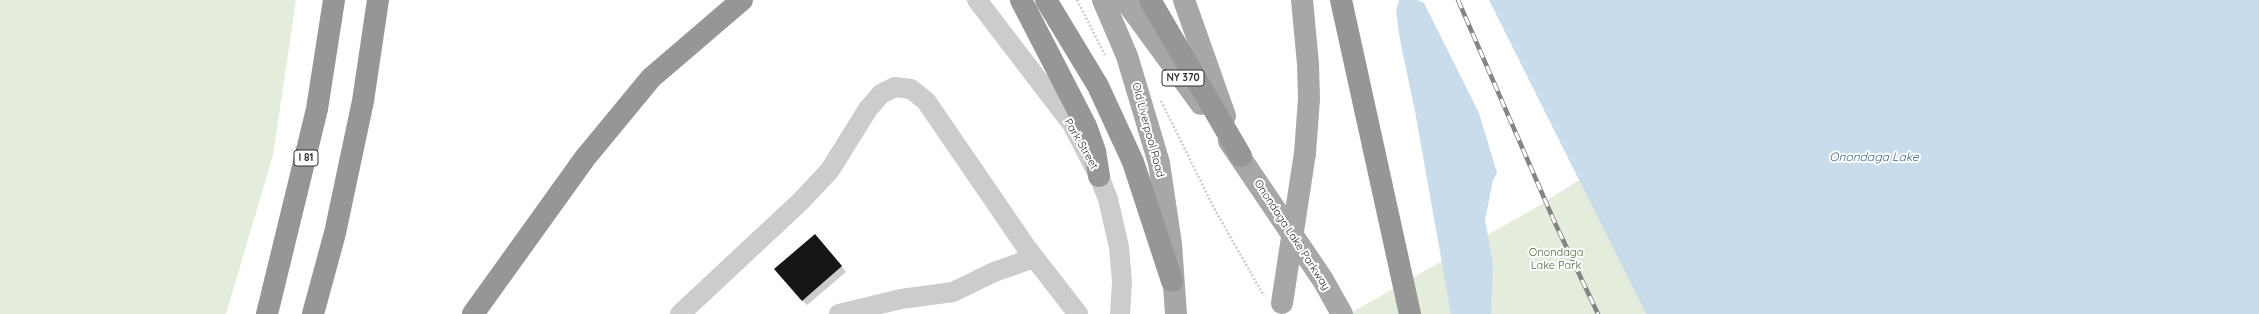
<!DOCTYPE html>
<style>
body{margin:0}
canvas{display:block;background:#fff}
</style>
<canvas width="2259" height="314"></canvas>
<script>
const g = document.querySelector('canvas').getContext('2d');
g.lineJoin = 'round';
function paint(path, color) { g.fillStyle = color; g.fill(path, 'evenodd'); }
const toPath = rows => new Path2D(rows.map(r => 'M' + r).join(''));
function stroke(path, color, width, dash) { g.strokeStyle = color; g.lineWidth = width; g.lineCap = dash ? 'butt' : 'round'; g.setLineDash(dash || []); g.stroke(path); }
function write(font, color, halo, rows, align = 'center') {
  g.font = font + ' Quicksand,sans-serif'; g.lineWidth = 4; g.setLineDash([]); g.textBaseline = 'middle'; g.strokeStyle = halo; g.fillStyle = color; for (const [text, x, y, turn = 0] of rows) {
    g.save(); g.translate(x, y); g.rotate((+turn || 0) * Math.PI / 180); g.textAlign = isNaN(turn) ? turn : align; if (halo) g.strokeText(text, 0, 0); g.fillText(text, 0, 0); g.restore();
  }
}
const green = toPath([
 [0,0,296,0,273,155,226,314,0,314],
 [1579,180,1646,314,1349,314,1535,208]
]);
const water = toPath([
 [1399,0,1417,0,1424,3,1479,113,1497,173,1493,180,1485,220,1493,263,1491,314,1451,314,1415,111,1400,40,1396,12],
 [1489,0,2259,0,2259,314,1646,314]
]);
const shadow = toPath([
 [820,240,846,272,807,305,802,300]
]);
const building = toPath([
 [815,234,842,266,802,301,774,269]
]);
const path = toPath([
 [1077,0,1105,55],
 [1161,101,1215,210,1264,296]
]);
const minor = toPath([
 [977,0,1072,124,1099,176,1108,199,1119,247,1122,282,1120,314],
 [680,314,801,201,830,170,868,109,881,94,895,87,911,89,926,101,1026,247,1078,314],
 [839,314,901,299,953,292,994,272,1034,258]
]);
const major = toPath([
 [1103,0,1127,56,1159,163,1171,244,1176,314],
 [1125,0,1201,104],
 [1184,0,1225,116],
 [1302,0,1308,64,1309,99,1305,153],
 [1229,141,1323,280,1342,314]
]);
const highway = toPath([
 [1021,0,1086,126,1095,151,1099,176],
 [1046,0,1098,86,1133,162,1172,281],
 [1150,0,1241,156],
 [1341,0,1410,314],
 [267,314,317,109,334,0],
 [313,314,335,233,363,101,378,0],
 [473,314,585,158,651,78,742,0]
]);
const rail = toPath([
 [1458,0,1555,223,1598,314]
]);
const majorBridge = toPath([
 [1282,303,1305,153]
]);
const shields = [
 [1183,78,42],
 [306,158,24]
];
const shieldNames = [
 ["NY 370",1183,78],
 ["I 81",306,158]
];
const streetNames = [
 ["Old Liverpool Road",1148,130,75],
 ["Park Street",1081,144,60],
 ["Onondaga Lake Parkway",1292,235,57]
];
const parkNames = [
 ["Onondaga",1556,253],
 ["Lake Park",1556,266]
];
const waterNames = [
 ["Onondaga Lake",1874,157]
];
paint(green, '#e4ecdc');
paint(water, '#c8dcec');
paint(shadow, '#0003');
paint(building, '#161616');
stroke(path, '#ccc', 2.5, [2, 2]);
stroke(minor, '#ccc', 20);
stroke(major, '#a7a7a7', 22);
stroke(highway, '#969696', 22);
stroke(rail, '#848484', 4.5);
stroke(rail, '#fff', 3, [9]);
stroke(majorBridge, '#a7a7a7', 22);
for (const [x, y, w] of shields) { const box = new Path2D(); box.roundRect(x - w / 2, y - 8, w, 16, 3); g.fillStyle = '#fff'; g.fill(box); stroke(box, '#2f2f2f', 1); }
write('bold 10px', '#2f2f2f', null, shieldNames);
write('11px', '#2f2f2f', '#fff', streetNames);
write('11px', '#4e6b3c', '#fff', parkNames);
write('italic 12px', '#3c6a92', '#fff', waterNames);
</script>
